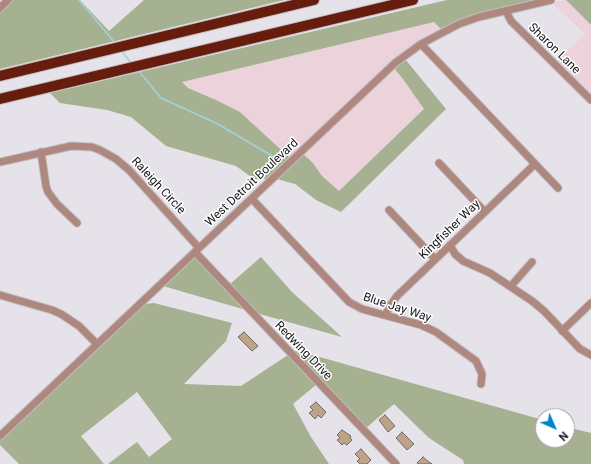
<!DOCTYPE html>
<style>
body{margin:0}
#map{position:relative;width:591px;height:464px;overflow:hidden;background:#e6e2e9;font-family:Roboto,sans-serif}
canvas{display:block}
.north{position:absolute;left:535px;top:408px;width:40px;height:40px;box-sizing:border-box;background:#fff;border:1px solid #a2a1a3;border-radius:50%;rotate:135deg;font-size:11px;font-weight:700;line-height:16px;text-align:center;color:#171518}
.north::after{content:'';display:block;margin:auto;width:14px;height:18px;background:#0083ca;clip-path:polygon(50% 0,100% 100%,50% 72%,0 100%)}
</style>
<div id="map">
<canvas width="591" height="464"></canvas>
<div class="north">N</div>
</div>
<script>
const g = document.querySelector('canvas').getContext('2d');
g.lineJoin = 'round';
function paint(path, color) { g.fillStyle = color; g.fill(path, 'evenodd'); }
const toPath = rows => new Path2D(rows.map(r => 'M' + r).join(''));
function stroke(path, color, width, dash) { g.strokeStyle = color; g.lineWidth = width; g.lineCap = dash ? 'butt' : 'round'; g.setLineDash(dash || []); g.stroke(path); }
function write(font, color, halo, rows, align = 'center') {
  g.font = font + ' Roboto,sans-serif'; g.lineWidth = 3; g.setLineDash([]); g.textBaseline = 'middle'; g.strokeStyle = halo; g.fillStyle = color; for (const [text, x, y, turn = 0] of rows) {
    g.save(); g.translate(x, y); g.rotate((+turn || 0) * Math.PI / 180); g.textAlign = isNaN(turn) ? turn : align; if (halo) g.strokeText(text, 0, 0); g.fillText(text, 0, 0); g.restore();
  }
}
const commercial = toPath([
 [566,0,591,25,591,93,556,62,585,34,552,3],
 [434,22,441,29,421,40,290,158,240,112,216,100,188,88,181,82],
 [394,68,403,79,425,109,339,192,322,176,313,163,301,157,295,162]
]);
const forest = toPath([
 [13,0,80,0,109,31,144,0,284,0,0,69,0,12],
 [447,0,538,0,458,22,441,29,434,22,182,82,188,88,216,100,240,112,290,158,268,179,254,179,236,166,166,146,131,117,107,110,60,103,50,93],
 [566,0,591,0,591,25],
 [405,59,446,109,341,212,316,200,295,184,277,179,303,154,313,163,322,176,339,191,424,109,403,79,394,68],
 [195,256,246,310,163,286],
 [261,257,292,292,342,337,256,313,229,285],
 [154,303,232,323,226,341,184,384,241,386,288,355,317,384,293,404,311,437,329,464,108,464,137,442,149,457,172,439,137,392,81,436,104,464,19,464,0,445,0,440,144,304],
 [300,349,309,354,543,420,543,440,567,440,567,427,591,433,591,464,464,464,463,460,429,438,394,404,366,428,293,352]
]);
const stream = toPath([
 [79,0,116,44],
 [121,50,131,63],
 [138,70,161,98,216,123,274,157]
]);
const building = toPath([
 [244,332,258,346,252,351,238,337,244,332],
 [316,402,326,412,321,418,318,415,315,419,309,413,313,410,310,407,316,402],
 [385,415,395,426,388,432,379,420,385,415],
 [342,430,351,436,350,438,352,440,347,445,344,443,342,445,337,440,340,438,337,435,342,430],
 [402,432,414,444,407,450,396,438,402,432],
 [361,449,371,460,367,464,360,464,357,461,360,459,355,454,361,449],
 [423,457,429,462,432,464,418,464,417,463,423,457]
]);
const minor = toPath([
 [0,8,8,0],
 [506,11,511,21,591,100],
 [421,44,558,188],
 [41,152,46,186,48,192,57,204,77,223],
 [0,162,71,146,92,147,100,150,116,159,129,170,199,248],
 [439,163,485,212],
 [252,199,349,302,362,309,421,325,436,332,476,361,482,374,481,384],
 [389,210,435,259],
 [450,245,455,254,463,261,490,273,532,301,544,311,580,349,591,355],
 [195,252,396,464],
 [511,286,532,262],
 [0,295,52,310,61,314,79,326,97,344],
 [386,315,389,307,397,296,535,164],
 [562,331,591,303],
 [0,436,395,63,421,44,459,24,479,17,551,0]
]);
const highway = toPath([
 [0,76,314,0],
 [0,99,413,0]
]);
const streetNames = [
 ["Sharon Lane",554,49,44],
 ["West Detroit Boulevard",252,183,-43],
 ["Raleigh Circle",158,186,47],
 ["Kingfisher Way",450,230,-44],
 ["Blue Jay Way",397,308,18],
 ["Redwing Drive",303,351,46]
];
paint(commercial, '#ebd2db');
paint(forest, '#a5b190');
stroke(stream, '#a5d1dc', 1.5);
paint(building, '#bda388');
stroke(building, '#6f6a64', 1);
stroke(minor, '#c1bdc3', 9);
stroke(highway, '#c1bdc3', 12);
stroke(minor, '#ae887f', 7);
stroke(highway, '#661d0d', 10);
write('12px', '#171518', '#fff', streetNames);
</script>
